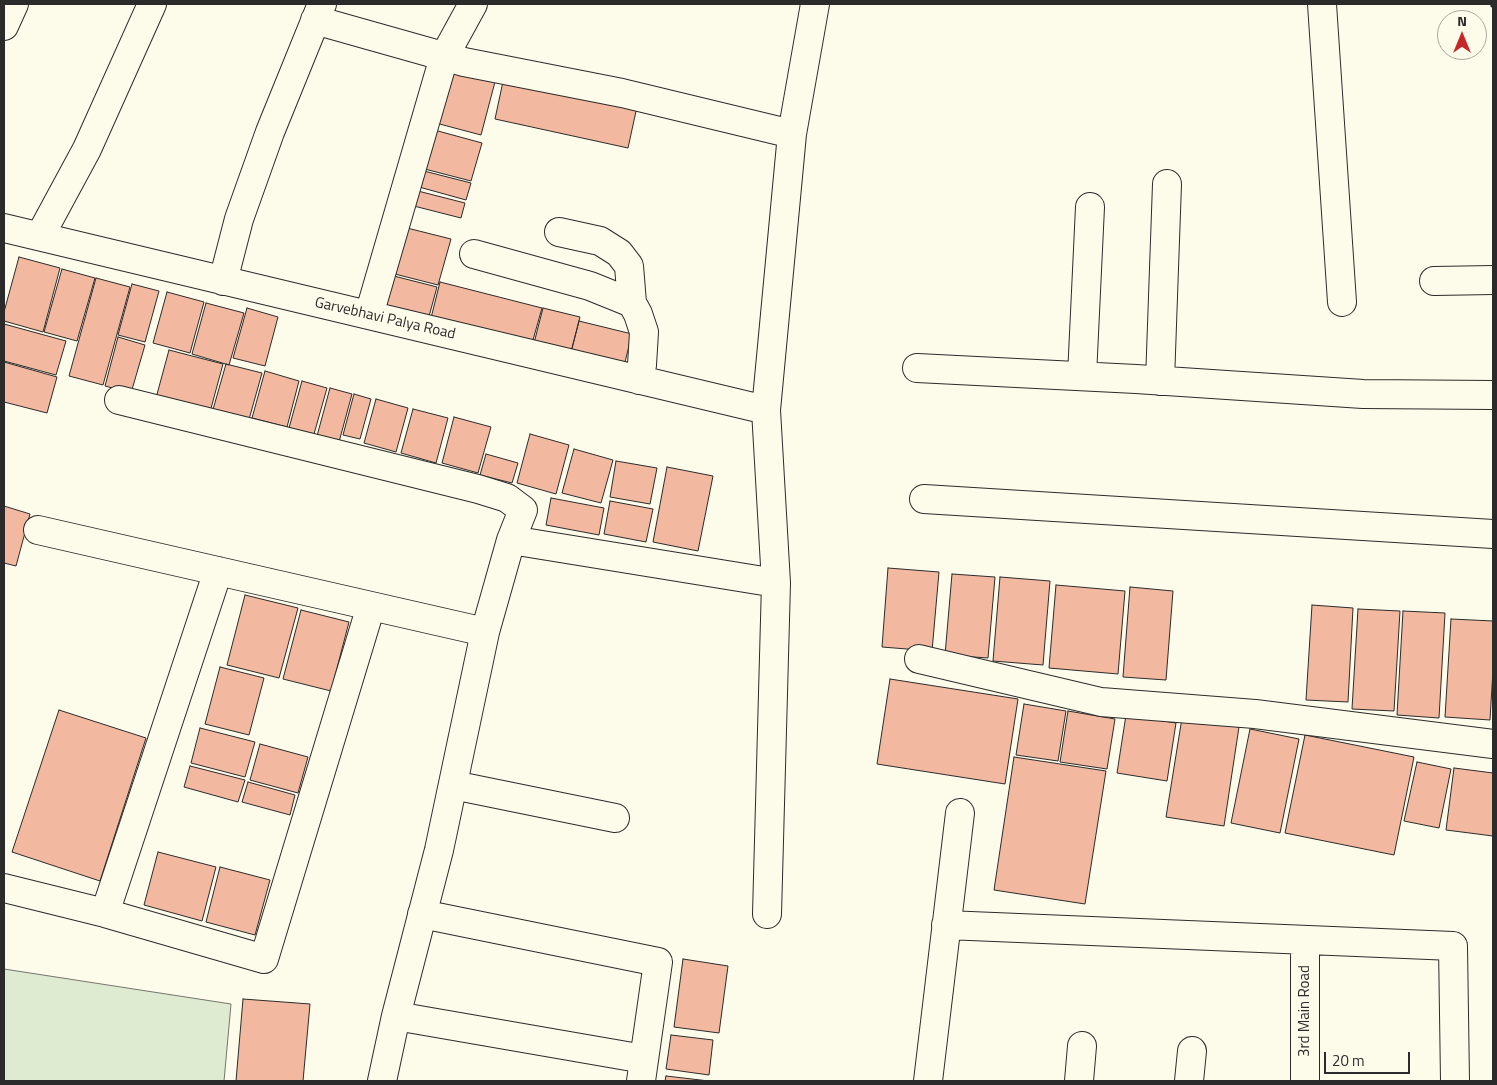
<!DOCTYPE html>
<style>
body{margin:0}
#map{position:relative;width:1497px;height:1085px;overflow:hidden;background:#fdfbea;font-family:"Titillium Web",sans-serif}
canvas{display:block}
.frame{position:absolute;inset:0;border:5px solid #2b2b2b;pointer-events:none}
.north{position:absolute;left:1437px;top:10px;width:50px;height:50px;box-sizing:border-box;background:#fdfbea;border:1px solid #a9a89e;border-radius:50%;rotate:0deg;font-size:14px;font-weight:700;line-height:20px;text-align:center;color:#2b2b2b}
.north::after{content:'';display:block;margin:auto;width:18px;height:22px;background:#c62828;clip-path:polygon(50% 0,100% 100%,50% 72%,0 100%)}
.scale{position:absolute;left:1324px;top:1052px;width:86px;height:22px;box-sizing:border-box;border:2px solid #2b2b2b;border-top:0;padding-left:6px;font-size:15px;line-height:18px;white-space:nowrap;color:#2b2b2b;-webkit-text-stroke:4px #fdfbea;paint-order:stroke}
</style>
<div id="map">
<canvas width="1497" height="1085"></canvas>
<div class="frame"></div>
<div class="north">N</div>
<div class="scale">20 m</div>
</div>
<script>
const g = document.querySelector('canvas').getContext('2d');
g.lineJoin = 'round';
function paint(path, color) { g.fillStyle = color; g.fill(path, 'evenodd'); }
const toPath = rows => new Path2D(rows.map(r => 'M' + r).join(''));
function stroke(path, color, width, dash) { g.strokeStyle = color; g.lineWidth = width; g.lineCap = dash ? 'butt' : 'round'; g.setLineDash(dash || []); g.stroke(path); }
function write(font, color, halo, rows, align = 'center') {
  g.font = font + ' "Titillium Web",sans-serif'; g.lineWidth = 4; g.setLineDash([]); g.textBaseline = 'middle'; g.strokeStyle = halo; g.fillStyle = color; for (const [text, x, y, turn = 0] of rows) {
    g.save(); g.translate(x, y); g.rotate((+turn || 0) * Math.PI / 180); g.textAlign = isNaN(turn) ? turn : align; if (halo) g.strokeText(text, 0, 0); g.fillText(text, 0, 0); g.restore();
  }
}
const green = toPath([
 [4,969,231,1004,224,1081,4,1081,4,969]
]);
const building = toPath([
 [447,64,496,78,481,135,432,122,447,64],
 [505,72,638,102,628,148,495,119,505,72],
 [427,128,482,143,471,181,417,167,427,128],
 [416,169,471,183,466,200,412,185,416,169],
 [410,189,465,203,461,218,406,204,410,189],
 [399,226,451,239,438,285,387,272,399,226],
 [19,257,60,268,43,332,4,321,4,312,19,257],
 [62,269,95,278,77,341,44,332,62,269],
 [386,274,437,287,428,320,378,307,386,274],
 [96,278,130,287,103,385,69,376,96,278],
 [440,282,542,308,531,347,430,322,440,282],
 [132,284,159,291,145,342,118,335,132,284],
 [167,292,204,302,190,353,153,343,167,292],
 [206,303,244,313,229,365,192,354,206,303],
 [247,308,278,317,265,366,233,358,247,308],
 [543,308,580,317,570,356,533,347,543,308],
 [579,321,632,334,623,370,570,356,579,321],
 [4,324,66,341,56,375,4,361,4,324],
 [118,337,145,345,131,393,105,386,118,337],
 [169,350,223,364,210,412,156,398,169,350],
 [4,362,57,377,47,413,4,402,4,362],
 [226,364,262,373,248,423,212,413,226,364],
 [265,371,299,381,287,427,252,418,265,371],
 [302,381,327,388,314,434,289,428,302,381],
 [330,388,352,394,339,442,317,436,330,388],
 [354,394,371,399,360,439,343,435,354,394],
 [376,399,408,408,396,452,364,443,376,399],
 [413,409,448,418,436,463,401,453,413,409],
 [454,417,491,427,478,473,442,463,454,417],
 [530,434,569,445,556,494,517,483,530,434],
 [574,449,613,460,601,503,562,493,574,449],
 [486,454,518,463,512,483,480,475,486,454],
 [616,461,657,468,650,504,610,497,616,461],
 [667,467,713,476,698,551,653,542,667,467],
 [551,498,604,508,599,535,546,525,551,498],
 [610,501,653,509,646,542,604,534,610,501],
 [4,506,30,514,16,566,4,563,4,506],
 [888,568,939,572,932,651,882,647,888,568],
 [952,574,995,577,988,658,945,655,952,574],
 [1000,577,1050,581,1043,665,993,661,1000,577],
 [1056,585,1125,591,1118,674,1049,668,1056,585],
 [1130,587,1173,591,1166,680,1123,677,1130,587],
 [245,595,298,608,279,678,227,665,245,595],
 [1312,605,1353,608,1348,702,1306,700,1312,605],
 [1358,609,1400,611,1394,711,1352,709,1358,609],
 [301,610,349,622,331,691,283,679,301,610],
 [1403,611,1445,613,1439,718,1397,715,1403,611],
 [1451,619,1493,621,1493,670,1490,720,1445,717,1451,619],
 [220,667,264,678,249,735,205,724,220,667],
 [890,679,1018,699,1005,784,877,764,890,679],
 [1024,704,1066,711,1058,761,1016,755,1024,704],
 [59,710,146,738,100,881,12,852,59,710],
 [1068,711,1115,719,1107,769,1060,762,1068,711],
 [1126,715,1176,723,1167,781,1117,773,1126,715],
 [1182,718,1239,727,1224,826,1166,817,1182,718],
 [200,728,255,742,245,777,191,763,200,728],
 [1250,729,1299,739,1280,833,1231,823,1250,729],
 [1305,735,1414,757,1394,855,1285,833,1305,735],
 [260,744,308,757,298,793,250,780,260,744],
 [1014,757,1106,771,1085,904,994,890,1014,757],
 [1417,762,1451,769,1439,828,1404,821,1417,762],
 [190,766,245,780,238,802,184,787,190,766],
 [1454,768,1493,773,1493,836,1446,830,1454,768],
 [248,782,295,795,290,815,242,802,248,782],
 [158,852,216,867,202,921,144,905,158,852],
 [220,867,270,880,255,935,206,922,220,867],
 [683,959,728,966,719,1033,674,1027,683,959],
 [243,999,310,1004,303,1081,236,1081,243,999],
 [671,1035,713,1040,709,1075,666,1069,671,1035],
 [666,1076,709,1081,665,1081,666,1076]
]);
const minor = toPath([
 [1322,4,1342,302],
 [315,20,464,62,622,93,792,134],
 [4,26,14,4],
 [4,228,766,410],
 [559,232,600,241,619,253,629,266,632,303],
 [40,236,87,149,152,4],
 [474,254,590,286,632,303,638,314,644,332,642,365,639,380],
 [223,281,239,219,270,132,322,4],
 [1434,281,1493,280],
 [369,315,444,57,473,4],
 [917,368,1136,379,1363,394,1493,395],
 [1082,376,1090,207],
 [1160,381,1167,184],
 [119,400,478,489,507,498,523,510,511,540],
 [924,499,1493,534],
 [38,530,485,632],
 [919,659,1101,702,1255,714,1493,744],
 [453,785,615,818],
 [4,888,105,913,264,959,371,606],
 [105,913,218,571],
 [422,914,658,962,641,1081],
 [767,914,776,583],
 [946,925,1453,946,1455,1081],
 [396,1016,644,1059],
 [382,1081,396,1016,439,850,485,632,511,540,776,583,766,410,792,134,815,4],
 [928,1081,960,813],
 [1079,1081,1082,1046],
 [1189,1081,1192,1051],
 [1305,1081,1305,940]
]);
const rail = toPath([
 [1493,4,1493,5]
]);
const streetNames = [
 ["Garvebhavi Palya Road",385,319,13],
 ["3rd Main Road",1305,1011,-90]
];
paint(green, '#deebd1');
stroke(green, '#74746e', 1);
paint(building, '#f2b8a0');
stroke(building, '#2b2b2b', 1);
stroke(minor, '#2b2b2b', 30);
stroke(minor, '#fdfbea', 28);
stroke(rail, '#2b2b2b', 5.5);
stroke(rail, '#fdfbea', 4, [11]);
write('15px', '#2b2b2b', '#fdfbea', streetNames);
</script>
